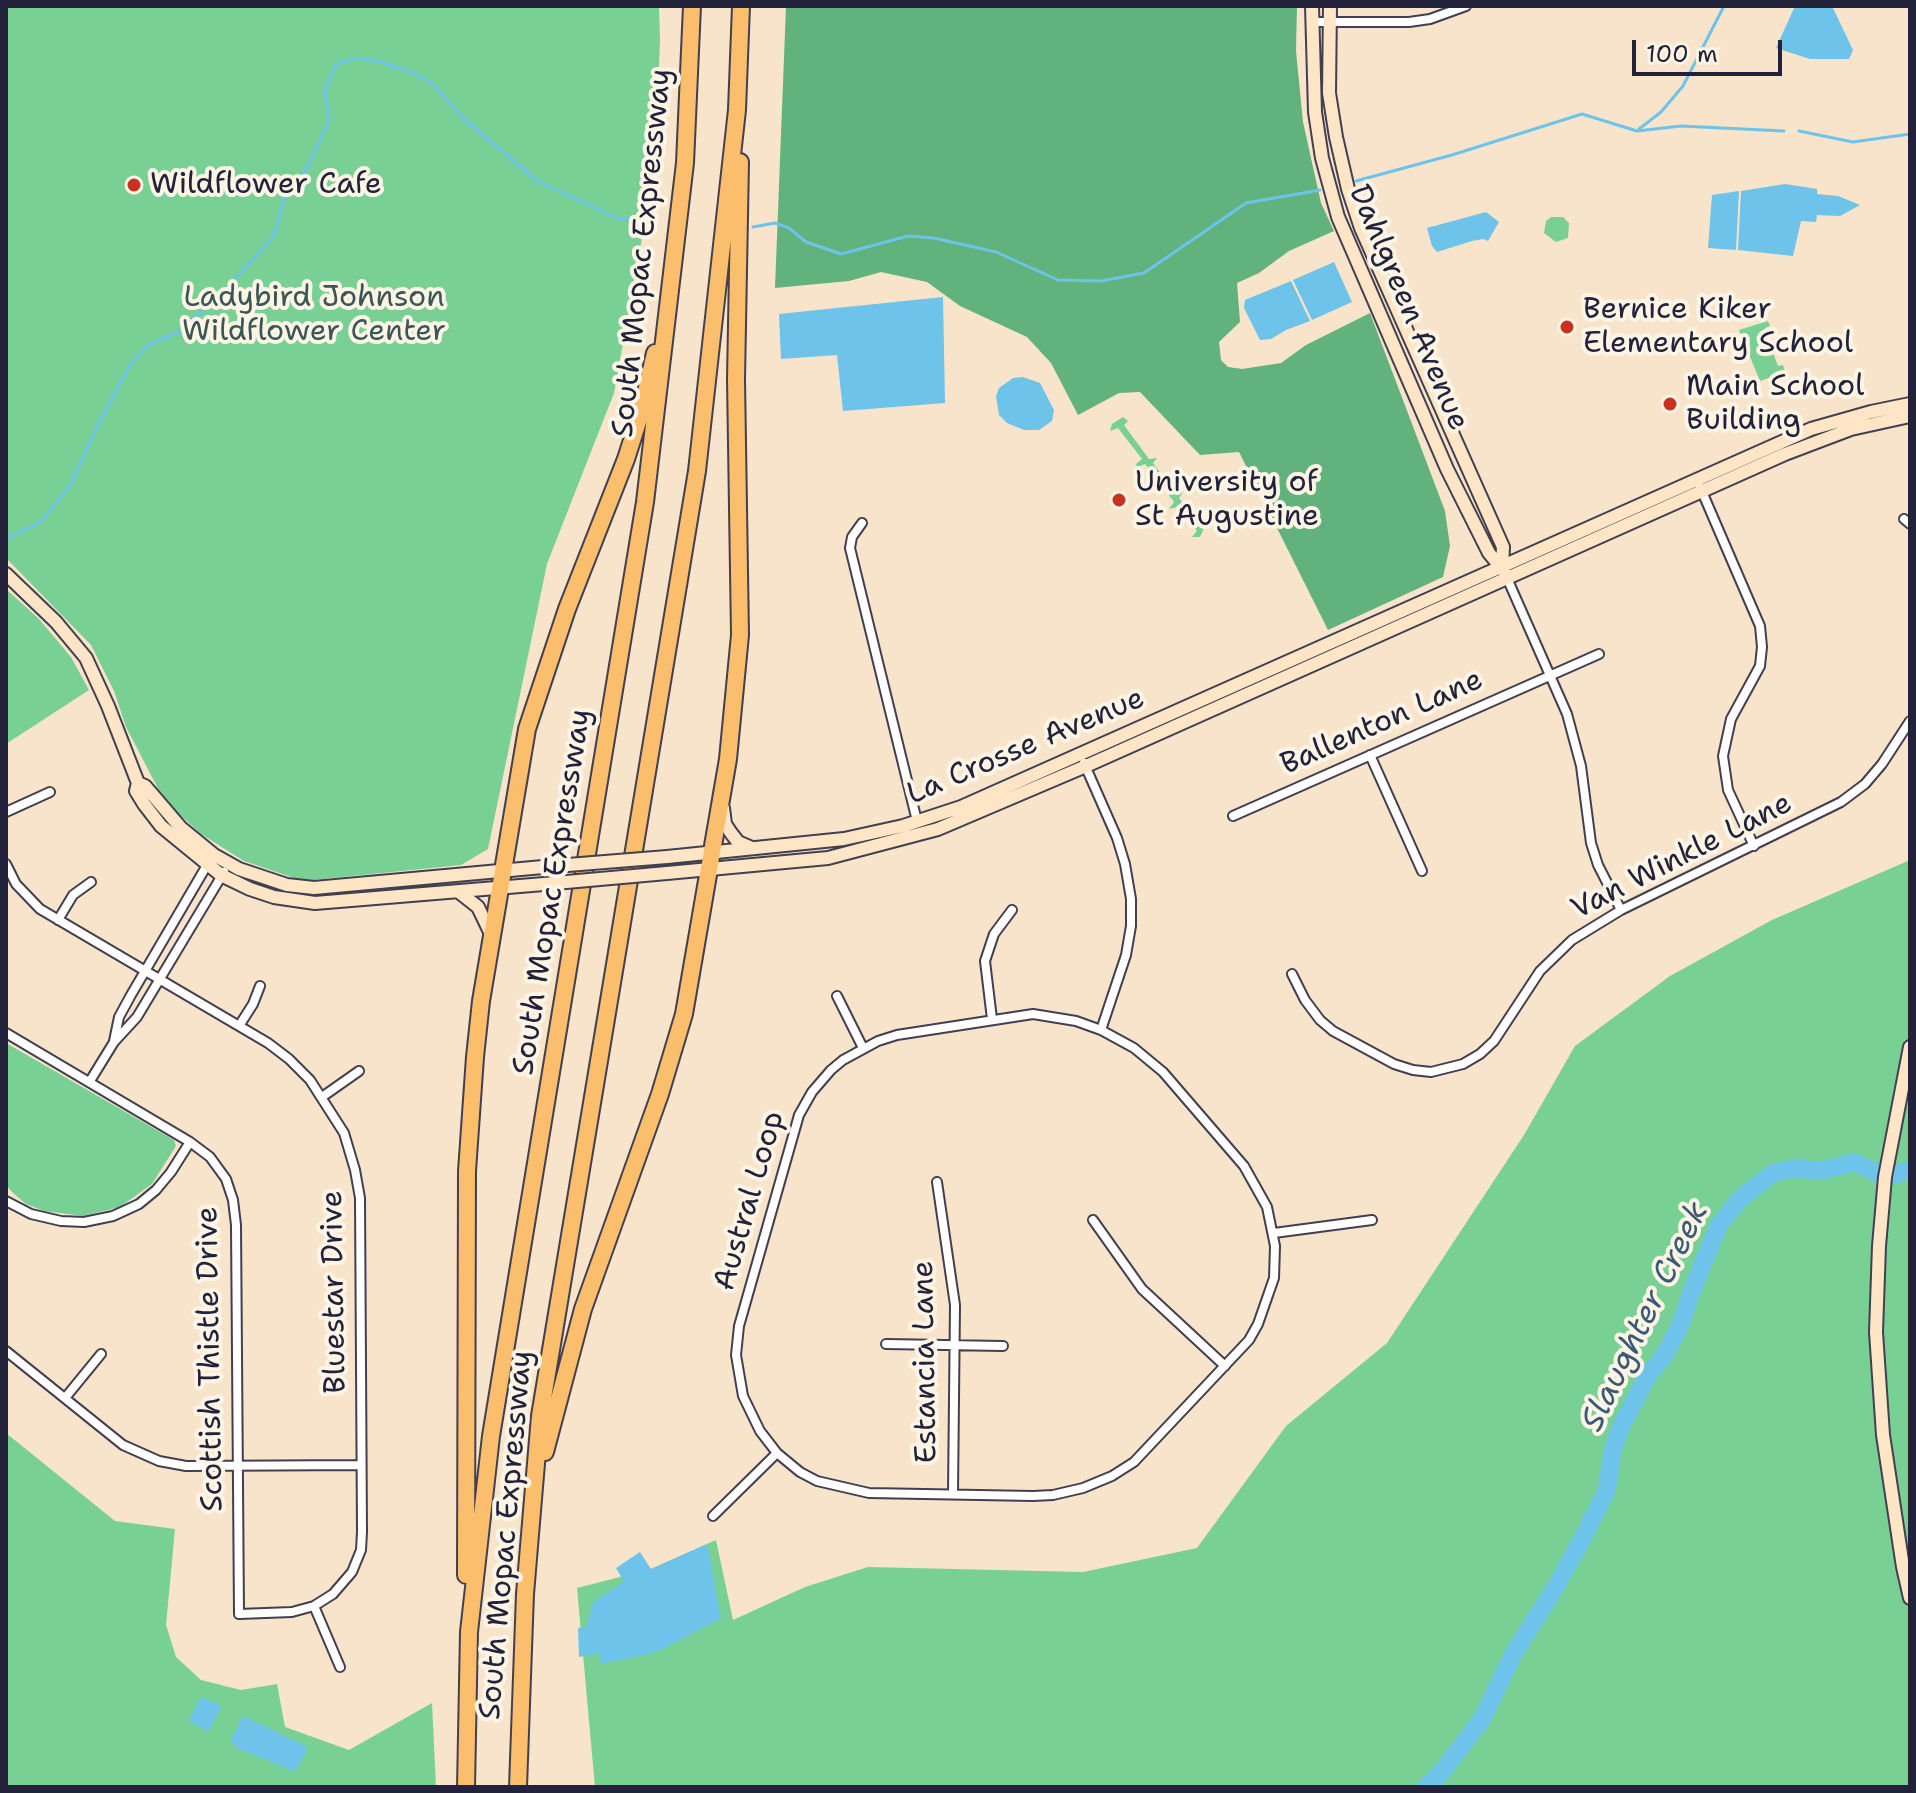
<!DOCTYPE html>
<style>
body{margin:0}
#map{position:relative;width:1916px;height:1793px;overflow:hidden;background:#f7e4cb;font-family:"Shantell Sans",sans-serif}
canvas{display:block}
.frame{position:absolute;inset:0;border:8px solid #22223b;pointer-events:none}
.scale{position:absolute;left:1632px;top:40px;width:150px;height:36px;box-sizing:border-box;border:4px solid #22223b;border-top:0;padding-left:10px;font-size:24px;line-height:28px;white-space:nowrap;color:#22223b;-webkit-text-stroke:6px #fcf5e5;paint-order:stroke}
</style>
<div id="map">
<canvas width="1916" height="1793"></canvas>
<div class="frame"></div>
<div class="scale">100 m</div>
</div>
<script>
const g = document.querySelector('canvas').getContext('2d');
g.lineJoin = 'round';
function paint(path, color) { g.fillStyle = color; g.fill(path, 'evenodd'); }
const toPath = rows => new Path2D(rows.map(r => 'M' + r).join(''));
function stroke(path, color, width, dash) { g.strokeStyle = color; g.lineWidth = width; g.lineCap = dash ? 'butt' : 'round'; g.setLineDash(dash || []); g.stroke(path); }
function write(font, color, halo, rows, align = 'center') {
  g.font = font + ' "Shantell Sans",sans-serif'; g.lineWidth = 8; g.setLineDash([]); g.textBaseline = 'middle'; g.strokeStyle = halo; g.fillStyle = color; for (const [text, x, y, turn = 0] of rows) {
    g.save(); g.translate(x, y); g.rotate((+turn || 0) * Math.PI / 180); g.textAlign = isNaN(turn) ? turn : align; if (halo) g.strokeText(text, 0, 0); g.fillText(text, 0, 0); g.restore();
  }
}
const green = toPath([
 [6,6,659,6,660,40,655,166,614,393,547,564,488,849,461,865,303,881,244,861,201,834,164,800,126,727,114,691,91,645,6,558],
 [1551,217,1563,217,1569,223,1568,238,1556,242,1544,233,1546,221],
 [1768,321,1770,326,1765,328,1776,361,1778,366,1783,365,1785,372,1760,381,1739,330],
 [1123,417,1128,421,1124,425,1149,459,1157,458,1153,463,1176,494,1183,492,1179,498,1201,526,1206,524,1200,537,1192,537,1197,531,1178,507,1169,509,1174,502,1145,464,1137,467,1136,464,1142,459,1118,428,1110,431,1112,424],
 [6,589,39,619,71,657,89,690,6,744],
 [1910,860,1910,1787,595,1787,577,1588,651,1569,716,1540,733,1620,805,1587,868,1567,1083,1572,1197,1548,1286,1426,1387,1343,1524,1135,1575,1046,1670,976,1772,920],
 [6,1043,174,1140,176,1146,152,1184,120,1207,83,1216,44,1211,26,1204,13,1193,6,1185],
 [6,1433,115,1521,175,1529,166,1625,176,1657,201,1680,241,1690,277,1684,285,1727,349,1750,432,1703,436,1787,6,1787]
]);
const forest = toPath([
 [786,6,1297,6,1296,51,1303,122,1321,203,1334,231,1289,251,1259,273,1237,283,1240,322,1219,342,1221,360,1228,367,1242,369,1281,363,1306,345,1370,313,1445,511,1450,546,1443,577,1328,630,1239,452,1200,455,1140,392,1119,393,1078,415,1051,363,1027,337,960,306,927,282,881,272,849,281,775,288]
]);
const water = toPath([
 [1795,6,1832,6,1853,50,1849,59,1810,59,1776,48],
 [1785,184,1817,189,1817,194,1838,196,1860,205,1840,216,1817,215,1816,222,1801,221,1793,256,1738,250,1741,191],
 [1739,191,1736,250,1708,248,1712,195],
 [1486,212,1499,222,1488,241,1483,239,1472,241,1437,252,1432,246,1427,228],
 [1334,262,1352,302,1312,320,1293,280],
 [1291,281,1310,321,1286,330,1271,339,1260,340,1244,308,1245,300],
 [943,297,945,403,843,411,837,355,781,359,779,314],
 [1023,377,1040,383,1054,410,1052,421,1039,430,1024,430,1007,423,999,415,996,396,999,388,1013,378],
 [707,1544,721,1618,661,1650,644,1655,600,1664,601,1653,579,1657,578,1628,586,1627,594,1601,624,1582,616,1568,640,1552,651,1569],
 [204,1698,218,1704,221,1708,208,1732,189,1720,199,1700],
 [243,1716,306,1746,307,1750,295,1772,235,1747,231,1740]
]);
const stream = toPath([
 [1639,129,1661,112,1683,86,1724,6],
 [1799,131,1853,142,1910,134],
 [1356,181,1452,155,1582,114,1637,131,1681,126,1784,131],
 [753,227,775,223,789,228,806,242,841,254,908,236,934,238,996,252,1058,280,1101,281,1144,273,1246,203,1320,190],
 [6,539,41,522,71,484,95,431,130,365,148,345,179,332,221,295,274,236,284,200,296,187,311,160,329,120,325,91,335,65,356,58,378,61,411,72,432,83,463,118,537,181,620,219,655,218]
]);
const river = toPath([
 [1426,1787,1442,1772,1482,1719,1514,1653,1555,1588,1586,1532,1607,1490,1613,1448,1622,1425,1648,1375,1664,1356,1681,1324,1691,1293,1719,1225,1739,1200,1773,1173,1795,1168,1820,1171,1854,1162,1885,1177,1910,1170]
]);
const street = toPath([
 [1312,22,1409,22,1430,19,1466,6],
 [1697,480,1760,626,1762,647,1760,666,1731,719,1723,756,1728,790,1754,846],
 [1904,519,1910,524],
 [862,523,852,537,850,548,917,821],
 [1507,578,1567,714,1581,766,1591,843,1598,865,1621,910],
 [1370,755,1422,871],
 [1084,763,1117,838,1125,864,1131,899,1131,926,1126,955,1101,1030],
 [6,812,50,792],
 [1233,816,1599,654],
 [6,864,16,884,40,909,268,1043,289,1059,310,1080,344,1133,355,1170,360,1198,362,1532,361,1550,352,1572,333,1594,314,1606,292,1612,239,1614,236,1225,233,1200,226,1179,210,1157,190,1142,6,1033],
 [58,920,73,895,91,882],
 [1292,974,1305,1000,1320,1020,1333,1031,1394,1064,1413,1070,1431,1072,1463,1064,1480,1054,1494,1041,1540,971,1572,940,1621,910,1841,802,1865,784,1882,764,1910,721],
 [837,996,863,1048],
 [1033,1014,1076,1021,1101,1030,1134,1048,1163,1072,1244,1166,1267,1207,1275,1246,1274,1278,1258,1324,1249,1340,1134,1462,1112,1476,1083,1488,1053,1495,1033,1496,869,1493,817,1481,800,1472,777,1453,760,1431,743,1396,736,1355,739,1326,799,1115,812,1092,831,1070,843,1060,878,1041,897,1035,1033,1014],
 [992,1019,985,961,994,934,1012,910],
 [239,1026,253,1004,260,986],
 [114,1041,119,1017,131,995,210,860],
 [90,1081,114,1042,137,1017,224,872],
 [322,1097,359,1071],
 [937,1182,955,1305,953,1493],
 [6,1201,31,1214,61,1221,84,1222,113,1216,139,1204,156,1190,171,1172,190,1142],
 [1093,1220,1142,1289,1225,1366],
 [1274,1233,1372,1220],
 [886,1344,1003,1346],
 [6,1351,123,1445,159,1461,186,1466,361,1465],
 [65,1398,101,1354],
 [713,1516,777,1453],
 [314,1606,340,1667]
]);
const secondary = toPath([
 [1312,6,1315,112,1322,158,1338,217,1447,469,1489,553,1504,571],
 [1330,6,1329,93,1336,137,1348,189,1361,228,1503,547,1502,567],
 [6,574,56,622,86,658,108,706,138,783,136,791,144,804,161,826,221,875,250,889,274,897,315,903,544,884],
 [138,783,145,786,181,828,214,855,239,869,287,885,314,888,543,867],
 [723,808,725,824,731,833,738,842,752,848],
 [667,857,844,839,903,826,961,807,1811,429,1871,412,1910,404],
 [667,873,828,858,938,829,1086,766,1785,454,1851,429,1910,416],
 [459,892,478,907,492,936],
 [1910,1047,1885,1177,1879,1246,1876,1332,1883,1435,1903,1567,1910,1598]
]);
const highway = toPath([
 [545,1452,583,1309,660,1094,684,1014,728,759,740,635,736,379,740,162],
 [466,1575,467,1171,475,1057,481,1001,527,729,567,609,626,459,642,409,655,353],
 [466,1787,469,1632,491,1436,645,502,685,163,692,6],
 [518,1787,525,1594,540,1416,697,471,737,110,741,6]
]);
const secondaryBridge = toPath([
 [543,867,667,857],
 [544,884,667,873]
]);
const markers = [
 [134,185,8,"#c8321e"],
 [1567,327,8,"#c8321e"],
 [1670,404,8,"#c8321e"],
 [1119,500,8,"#c8321e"]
];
const poiNames = [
 ["Wildflower Cafe",150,185],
 ["Bernice Kiker",1583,310],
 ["Elementary School",1583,344],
 ["Main School",1686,387],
 ["Building",1686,421],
 ["University of",1135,483],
 ["St Augustine",1135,517]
];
const streetNames = [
 ["South Mopac Expressway",643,253,-84],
 ["Dahlgreen Avenue",1408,308,67],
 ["Ballenton Lane",1382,723,-24],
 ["La Crosse Avenue",1026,747,-23],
 ["Van Winkle Lane",1682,857,-27],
 ["South Mopac Expressway",553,892,-81],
 ["Austral Loop",750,1201,-74],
 ["Bluestar Drive",335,1292,-91],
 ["Scottish Thistle Drive",211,1359,-91],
 ["Estancia Lane",926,1362,-91],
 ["South Mopac Expressway",507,1535,-85]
];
const parkNames = [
 ["Ladybird Johnson",314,298],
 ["Wildflower Center",314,332]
];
const waterNames = [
 ["Slaughter Creek",1646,1317,-64]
];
paint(green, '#79d094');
paint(forest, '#62b27e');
paint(water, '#6dc3ea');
stroke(stream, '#6dc3ea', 3);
stroke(river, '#6dc3ea', 18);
stroke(street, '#423f51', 12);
stroke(secondary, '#423f51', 16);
stroke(highway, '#423f51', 20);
stroke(street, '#fff', 8);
stroke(secondary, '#fde5c5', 12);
stroke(highway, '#fabe6d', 16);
stroke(secondaryBridge, '#423f51', 16, []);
stroke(secondaryBridge, '#fde5c5', 12);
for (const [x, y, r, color] of markers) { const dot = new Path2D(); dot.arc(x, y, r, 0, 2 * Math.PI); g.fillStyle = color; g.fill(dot); stroke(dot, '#fcf5e5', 3); }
write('30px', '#22223b', '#fcf5e5', poiNames, 'left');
write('30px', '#22223b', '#fcf5e5', streetNames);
write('30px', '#3c5656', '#fcf5e5', parkNames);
write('italic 32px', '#3c5a78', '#fcf5e5', waterNames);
</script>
